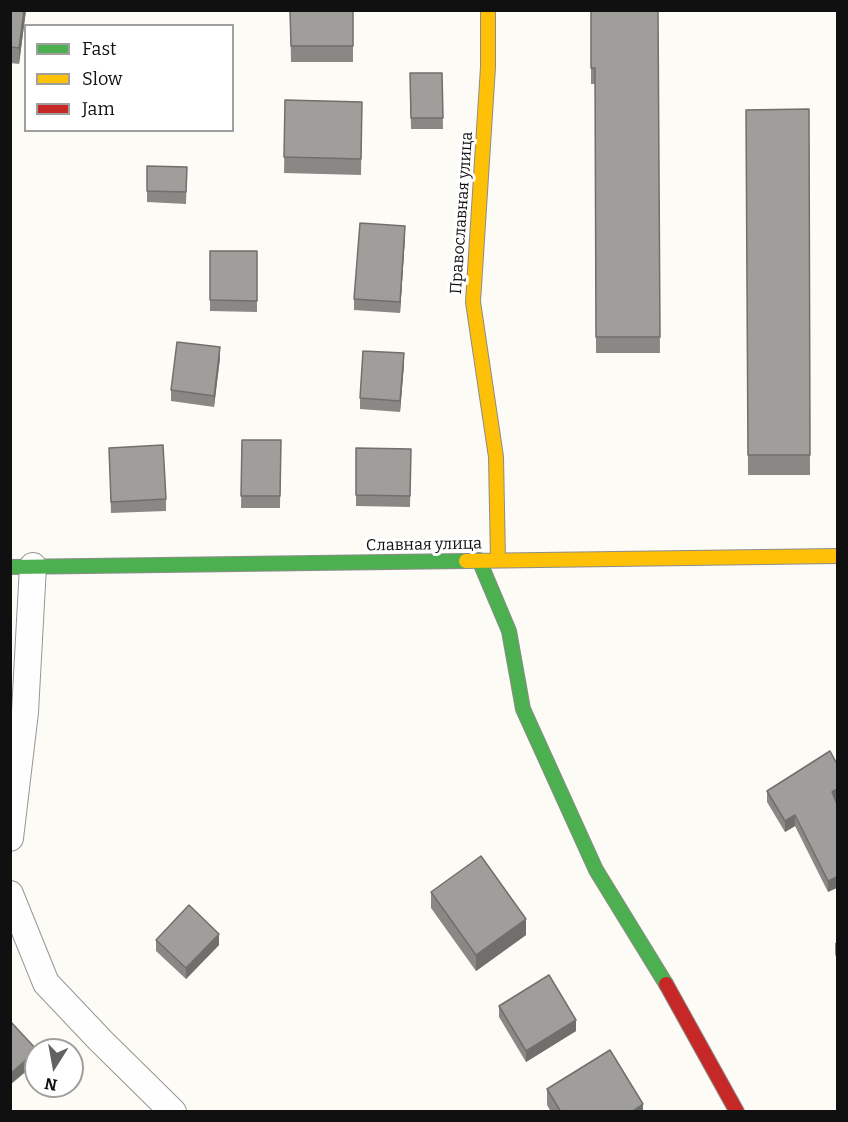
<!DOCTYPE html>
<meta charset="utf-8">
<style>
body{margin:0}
#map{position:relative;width:848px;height:1122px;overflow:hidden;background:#fcfbf6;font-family:Bitter,serif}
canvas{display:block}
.frame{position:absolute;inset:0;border:12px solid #101010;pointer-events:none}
.legend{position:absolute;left:24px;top:24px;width:210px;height:108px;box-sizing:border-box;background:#fff;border:2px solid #9f9f9f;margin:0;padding:8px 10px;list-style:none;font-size:18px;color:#101010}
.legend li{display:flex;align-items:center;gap:12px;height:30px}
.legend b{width:30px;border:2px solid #9f9f9f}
.north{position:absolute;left:24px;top:1038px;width:60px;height:60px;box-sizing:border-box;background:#fff;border:2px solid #9f9f9f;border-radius:50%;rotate:191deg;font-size:16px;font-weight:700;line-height:24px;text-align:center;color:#101010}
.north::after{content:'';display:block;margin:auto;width:21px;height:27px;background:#636260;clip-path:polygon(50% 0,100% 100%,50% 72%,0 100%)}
</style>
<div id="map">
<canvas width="848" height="1122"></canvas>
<div class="frame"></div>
<ul class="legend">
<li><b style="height:8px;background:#4caf50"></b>Fast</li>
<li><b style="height:8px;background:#ffc107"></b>Slow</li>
<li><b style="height:8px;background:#c62828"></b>Jam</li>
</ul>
<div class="north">N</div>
</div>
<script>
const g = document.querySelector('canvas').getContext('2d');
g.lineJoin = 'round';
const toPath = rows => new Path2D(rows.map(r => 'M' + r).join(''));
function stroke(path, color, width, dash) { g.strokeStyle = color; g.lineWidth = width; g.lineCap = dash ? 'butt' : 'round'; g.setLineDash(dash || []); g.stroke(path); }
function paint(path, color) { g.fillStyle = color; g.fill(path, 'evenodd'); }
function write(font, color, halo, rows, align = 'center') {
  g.font = font + ' Bitter,serif'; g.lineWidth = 6; g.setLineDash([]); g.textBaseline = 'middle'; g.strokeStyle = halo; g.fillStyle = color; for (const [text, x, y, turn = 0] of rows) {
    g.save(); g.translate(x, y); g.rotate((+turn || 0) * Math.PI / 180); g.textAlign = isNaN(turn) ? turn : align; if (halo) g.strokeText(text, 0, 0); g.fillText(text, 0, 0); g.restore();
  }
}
const street = toPath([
 [10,838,25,712,33,566],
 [10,894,46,983,100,1040,173,1112]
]);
const fast = toPath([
 [479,560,509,631,523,709,596,870,666,984],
 [10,567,466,561]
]);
const slow = toPath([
 [488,10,488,67,473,302,496,457,498,560],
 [466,561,838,556]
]);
const jam = toPath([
 [666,984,737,1112]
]);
const wall = toPath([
 [10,10,26,10,19,64,10,63],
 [290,10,353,10,353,62,291,62],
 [591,10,658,10,660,353,596,353,595,84,591,84],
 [410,73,442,73,443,129,411,129],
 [285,100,362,102,361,175,284,173],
 [809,109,810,475,748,475,746,110],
 [147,166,187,167,186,204,147,202],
 [405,237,400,313,354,310,354,299],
 [210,251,257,251,257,312,210,311],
 [220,358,214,407,171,401,171,390],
 [404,364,400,412,360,409,360,398],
 [242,440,281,440,280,508,241,508],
 [109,448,166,499,166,511,111,513],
 [356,448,411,449,410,507,356,506],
 [837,764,837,800,836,801,828,892,795,826,785,832,767,802,767,791],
 [431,892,526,935,476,971,431,908],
 [156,940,219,945,186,979,156,951],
 [837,942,837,959,835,954,835,943],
 [499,1006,576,1031,526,1062,499,1017],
 [547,1089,643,1112,551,1112,547,1105]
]);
const shadedWall = toPath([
 [24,10,26,10,19,64,19,48],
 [12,95,12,109,10,120,10,106],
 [405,226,405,237,400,313,400,302],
 [220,347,220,358,214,407,214,396],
 [404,353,404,364,400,412,400,401],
 [837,789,837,800,832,804,832,792],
 [795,815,795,826,785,832,785,821],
 [837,877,837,888,828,892,828,881],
 [526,919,526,935,476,971,476,955],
 [219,934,219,945,186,979,186,968],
 [576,1020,576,1031,526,1062,526,1051],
 [36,1052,36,1063,10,1085,10,1074],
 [643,1104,643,1112,631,1112]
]);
const building = toPath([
 [10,10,24,10,19,48,10,47,10,10],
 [290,10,353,10,353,46,291,46,290,10],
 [591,10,658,10,660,337,596,337,595,68,591,68,591,10],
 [410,73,442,73,443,118,411,118,410,73],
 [285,100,362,102,361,159,284,157,285,100],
 [809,109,810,455,748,455,746,110,809,109],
 [147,166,187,167,186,192,147,191,147,166],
 [360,223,405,226,400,302,354,299,360,223],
 [210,251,257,251,257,301,210,300,210,251],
 [177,342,220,347,214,396,171,390,177,342],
 [363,351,404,353,400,401,360,398,363,351],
 [242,440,281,440,280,496,241,496,242,440],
 [163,445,166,499,111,502,109,448,163,445],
 [356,448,411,449,410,496,356,495,356,448],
 [830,751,837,764,837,789,832,792,837,804,837,877,828,881,795,815,785,821,767,791,830,751],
 [481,856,526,919,476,955,431,892,481,856],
 [189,905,219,934,186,968,156,940,189,905],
 [549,975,576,1020,526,1051,499,1006,549,975],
 [10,1021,37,1050,10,1074,10,1021],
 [610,1050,643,1104,631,1112,561,1112,547,1089,610,1050]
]);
const streetNames = [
 ["Православная улица",462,213,-86],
 ["Славная улица",424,545,-1]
];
stroke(street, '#969694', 28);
stroke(fast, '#8d8c8a', 16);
stroke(slow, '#8d8c8a', 16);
stroke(jam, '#8d8c8a', 16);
stroke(street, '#fffefe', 26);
stroke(fast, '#4caf50', 14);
stroke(slow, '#ffc107', 14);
stroke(jam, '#c62828', 14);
paint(wall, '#8a8885');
paint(shadedWall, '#706f6c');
paint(building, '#a09e9b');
stroke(building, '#706f6c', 1.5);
write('16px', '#101010', '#fff', streetNames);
</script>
